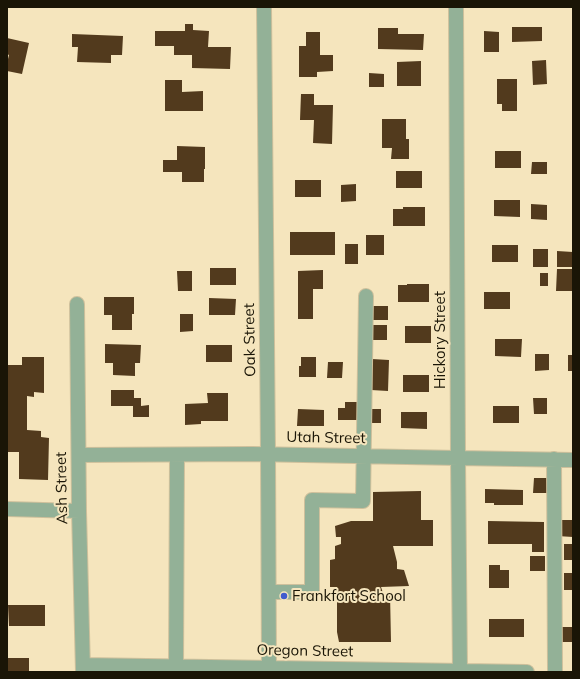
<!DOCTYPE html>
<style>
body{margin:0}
#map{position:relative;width:580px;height:679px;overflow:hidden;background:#f5e5bd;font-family:Mulish,sans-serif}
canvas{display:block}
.frame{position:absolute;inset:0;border:8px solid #1a1506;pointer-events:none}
</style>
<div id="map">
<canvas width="580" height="679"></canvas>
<div class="frame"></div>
</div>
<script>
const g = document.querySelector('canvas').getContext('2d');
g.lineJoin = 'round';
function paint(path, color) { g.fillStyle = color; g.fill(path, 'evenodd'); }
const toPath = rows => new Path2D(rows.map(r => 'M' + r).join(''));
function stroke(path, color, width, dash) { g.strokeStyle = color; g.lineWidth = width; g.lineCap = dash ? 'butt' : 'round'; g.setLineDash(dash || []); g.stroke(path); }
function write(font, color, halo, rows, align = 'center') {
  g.font = font + ' Mulish,sans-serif'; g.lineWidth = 4; g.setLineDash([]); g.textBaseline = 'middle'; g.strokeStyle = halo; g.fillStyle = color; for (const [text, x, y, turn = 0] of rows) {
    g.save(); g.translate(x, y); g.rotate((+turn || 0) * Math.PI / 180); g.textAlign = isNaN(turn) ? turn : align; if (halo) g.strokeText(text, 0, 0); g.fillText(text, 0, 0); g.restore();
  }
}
const building = toPath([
 [185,24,193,24,193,30,209,31,208,47,231,47,230,69,192,68,192,55,174,55,174,46,155,46,155,31,185,31],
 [512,27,542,27,542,41,512,42],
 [378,28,398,28,398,34,424,34,423,50,378,49],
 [484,31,499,32,499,52,484,52],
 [306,32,320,32,320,55,333,55,333,71,317,72,317,77,299,77,299,46,306,46],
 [72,34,123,36,122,55,111,55,111,63,77,62,78,47,72,47],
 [7,38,29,43,22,74,7,71,7,63,9,55,7,54],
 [546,60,547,84,533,85,532,61],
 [421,61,421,86,397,86,397,62],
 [369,73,384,74,384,87,369,87],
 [497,79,517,79,517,111,502,111,502,104,497,104],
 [165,80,182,80,182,92,203,91,203,111,165,111],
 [301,94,314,94,314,105,333,105,332,144,313,143,314,120,300,120],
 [382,119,406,119,406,139,409,139,409,159,391,159,392,148,382,148],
 [177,146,205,147,205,169,204,169,204,182,182,182,182,172,163,172,163,160,177,160],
 [495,151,521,151,521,168,495,168],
 [532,162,547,162,547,174,531,174],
 [396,171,422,171,422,188,396,188],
 [295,180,321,180,321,197,295,197],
 [356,184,356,201,341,202,341,185],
 [494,200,520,200,520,217,494,216],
 [531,204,547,205,547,220,531,219],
 [403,207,425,207,425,226,393,226,393,209,403,209],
 [290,232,335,232,335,255,290,255],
 [366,235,384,235,384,255,366,255],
 [345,244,358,244,358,264,345,264],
 [492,245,518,245,518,262,492,262],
 [533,249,548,249,548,267,533,267],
 [557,251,573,252,573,267,557,267],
 [210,268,236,268,236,285,210,285],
 [557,269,573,269,573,291,556,291],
 [323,270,323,289,313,289,313,319,298,319,298,271],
 [177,271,192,271,192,291,178,291],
 [540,273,548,273,548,286,540,286],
 [407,284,429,284,429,302,398,302,398,285,407,285],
 [484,292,510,292,510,309,484,309],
 [104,297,134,297,134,314,132,314,132,330,112,330,112,315,104,315],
 [209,298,236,299,235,315,209,315],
 [372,306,388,306,388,320,372,320],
 [180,314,193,314,193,331,180,332],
 [372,325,387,325,387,340,371,340],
 [405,326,431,326,431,343,405,343],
 [495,339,522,339,521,357,495,356],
 [105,344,141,345,140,363,135,363,135,376,113,375,113,363,105,363],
 [206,345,232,345,232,362,206,362],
 [535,354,549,354,549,370,535,371],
 [568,355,573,355,573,371,568,371],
 [22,357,44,357,44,393,34,392,34,397,27,396,27,430,41,431,41,437,49,438,48,480,19,479,19,452,7,452,7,365,22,365],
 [301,357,316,357,316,377,299,377,299,366,301,366],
 [372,359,389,360,388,391,371,390],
 [328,362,343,362,342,378,327,378],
 [403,375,429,375,429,392,403,392],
 [111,390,134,390,134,398,141,398,141,406,149,405,149,417,133,417,133,406,111,406],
 [207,393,228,393,228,421,201,421,201,424,185,425,185,404,208,403],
 [533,398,547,398,547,414,534,414],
 [345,402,360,402,360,420,338,420,338,408,345,408],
 [493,406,519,406,519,423,493,423],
 [298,409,324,410,324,426,297,426],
 [369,409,381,409,381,423,369,423],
 [401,412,427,412,427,429,401,428],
 [534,478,548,478,548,493,533,493],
 [485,489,523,490,523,505,494,505,494,503,485,503],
 [421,491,421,520,433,520,433,546,393,546,397,562,397,569,404,570,409,586,381,587,383,593,390,593,391,642,339,642,337,632,337,587,330,587,330,560,335,559,335,546,341,544,341,537,336,537,335,526,351,521,373,521,373,492],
 [558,520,573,520,573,537,557,536],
 [488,521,544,522,544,552,532,552,532,544,488,544],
 [564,544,573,544,573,560,564,560],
 [530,556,545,556,545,571,530,571],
 [489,565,500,565,500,570,509,570,509,588,489,588],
 [564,573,573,573,573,590,564,590],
 [8,605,45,605,45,626,9,626],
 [489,619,524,619,524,637,489,637],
 [558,627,573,627,573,642,558,642],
 [8,658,29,658,29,672,8,672]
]);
const minor = toPath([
 [264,7,268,454,269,672],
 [456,7,458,458,460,672],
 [77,304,79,511,83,672],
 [79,455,252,454,458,458,573,460],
 [554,459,555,672],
 [7,509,79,511],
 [269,592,312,592,312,500,363,501,366,296],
 [83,665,527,672],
 [176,672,177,455]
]);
const markers = [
 [284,596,4,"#405bce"]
];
const streetNames = [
 ["Oak Street",250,340,-91],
 ["Hickory Street",440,340,-90],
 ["Utah Street",326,438,1],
 ["Ash Street",62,488,-91],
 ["Oregon Street",305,651,1]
];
const poiNames = [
 ["Frankfort School",292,596]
];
paint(building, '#523a1d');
stroke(minor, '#cec09c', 16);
stroke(minor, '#93b197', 14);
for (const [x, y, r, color] of markers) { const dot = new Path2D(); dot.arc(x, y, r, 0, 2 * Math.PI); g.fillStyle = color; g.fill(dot); stroke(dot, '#f5e5bd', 1.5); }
write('15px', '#1a1506', '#f5e5bd', streetNames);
write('15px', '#1a1506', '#f5e5bd', poiNames, 'left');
</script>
